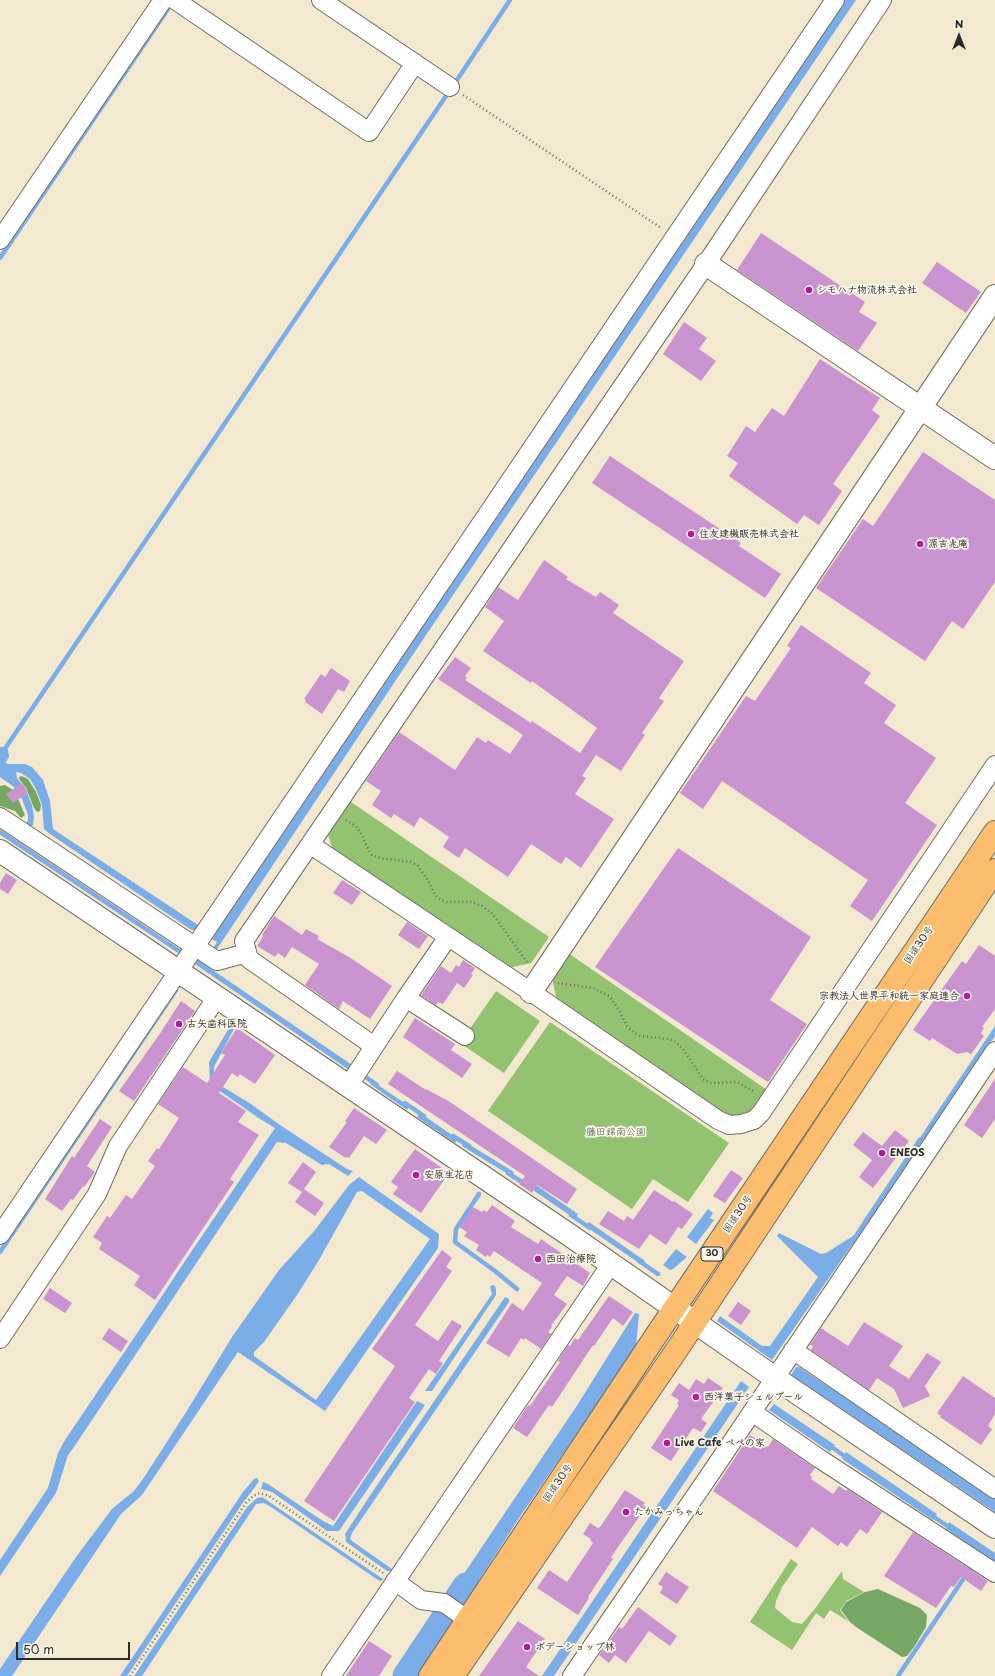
<!DOCTYPE html>
<meta charset="utf-8">
<style>
body{margin:0}
#map{position:relative;width:995px;height:1676px;overflow:hidden;background:#f3e9d0;font-family:"Playpen Sans",sans-serif}
canvas{display:block}
.north{position:absolute;left:939px;top:16px;width:40px;height:40px;-webkit-text-stroke:3px #fbf7ec;paint-order:stroke;rotate:0deg;font-size:11px;font-weight:700;line-height:16px;text-align:center;color:#2b2b2b}
.north::after{content:'';display:block;margin:auto;width:14px;height:18px;background:#2b2b2b;clip-path:polygon(50% 0,100% 100%,50% 72%,0 100%)}
.scale{position:absolute;left:16px;top:1642px;width:114px;height:18px;box-sizing:border-box;border:2px solid #2b2b2b;border-top:0;padding-left:5px;font-size:12px;line-height:14px;white-space:nowrap;color:#2b2b2b;-webkit-text-stroke:3px #fbf7ec;paint-order:stroke}
</style>
<div id="map">
<canvas width="995" height="1676"></canvas>
<div class="north">N</div>
<div class="scale">50 m</div>
</div>
<script>
const g = document.querySelector('canvas').getContext('2d');
g.lineJoin = 'round';
function paint(path, color) { g.fillStyle = color; g.fill(path, 'evenodd'); }
const toPath = rows => new Path2D(rows.map(r => 'M' + r).join(''));
function stroke(path, color, width, dash) { g.strokeStyle = color; g.lineWidth = width; g.lineCap = dash ? 'butt' : 'round'; g.setLineDash(dash || []); g.stroke(path); }
function write(font, color, halo, rows, align = 'center') {
  g.font = font + ' "Playpen Sans","Klee One",sans-serif'; g.lineWidth = 3.5; g.setLineDash([]); g.textBaseline = 'middle'; g.strokeStyle = halo; g.fillStyle = color; for (const [text, x, y, turn = 0] of rows) {
    g.save(); g.translate(x, y); g.rotate((+turn || 0) * Math.PI / 180); g.textAlign = isNaN(turn) ? turn : align; if (halo) g.strokeText(text, 0, 0); g.fillText(text, 0, 0); g.restore();
  }
}
const green = toPath([
 [348,800,549,937,531,963,508,968,333,851,327,831],
 [568,953,770,1092,753,1116,728,1118,557,1001,552,978],
 [496,991,540,1021,504,1073,460,1043],
 [550,1022,729,1143,688,1202,653,1179,632,1209,488,1111],
 [791,1559,798,1564,782,1587,776,1601,775,1608,792,1622,802,1624,814,1610,842,1571,843,1579,864,1592,846,1601,840,1610,848,1621,830,1610,824,1619,816,1613,792,1650,750,1622]
]);
const forest = toPath([
 [22,776,28,779,36,792,41,805,40,811,37,812,34,808,26,788,19,779,19,777],
 [5,785,13,790,19,801,25,815,21,818,15,811,0,806,0,786],
 [878,1589,920,1608,927,1615,926,1627,914,1647,907,1656,902,1657,856,1627,850,1622,841,1610,846,1602,865,1592]
]);
const water = toPath([
 [845,0,856,0,426,635,215,952,212,950,217,942,209,937,672,256],
 [0,747,6,747,8,750,9,757,6,762,7,764,25,764,32,767,43,780,50,801,53,829,192,921,202,927,195,931,190,929,50,834,44,829,42,805,36,789,30,779,21,773,16,772,17,778,25,788,32,805,34,817,33,825,29,830,25,826,28,820,28,815,22,799,14,787,0,777],
 [195,958,355,1067,352,1072,192,962],
 [233,1024,236,1025,214,1067,214,1079,223,1087,251,1104,280,1125,347,1169,353,1171,348,1176,329,1164,322,1165,286,1143,277,1142,74,1447,68,1455,56,1493,0,1576,0,1560,48,1488,58,1453,65,1440,150,1314,183,1264,275,1128,257,1117,210,1084,209,1062,229,1028],
 [995,1026,995,1036,931,1131,925,1130],
 [372,1081,409,1106,407,1110,370,1084],
 [420,1113,458,1139,455,1143,417,1117],
 [919,1137,923,1140,923,1142,868,1224,863,1221],
 [465,1142,514,1172,511,1176,462,1146],
 [359,1177,439,1234,438,1248,325,1411,238,1352,142,1495,121,1514,117,1520,12,1676,0,1676,0,1669,76,1557,112,1509,134,1491,145,1476,188,1409,232,1337,279,1270,315,1230,349,1185],
 [362,1191,430,1239,316,1400,254,1356,254,1352,264,1342,297,1295,319,1260,357,1192],
 [522,1180,530,1181,578,1214,575,1219,533,1190,534,1188],
 [708,1209,713,1213,710,1218,714,1220,696,1244,687,1237],
 [589,1222,645,1261,642,1265,585,1226],
 [779,1233,821,1254,826,1253,853,1236,856,1239,772,1360,717,1321,720,1316,762,1346,770,1346,818,1277,777,1236],
 [676,1249,687,1257,673,1269,670,1270,663,1265],
 [492,1285,495,1286,496,1290,496,1295,432,1391,425,1391,490,1297,492,1294,490,1287],
 [505,1297,509,1299,509,1302,492,1327,352,1533,350,1538,352,1541,392,1569,391,1571,387,1571,346,1542,345,1534,371,1494],
 [635,1313,639,1314,636,1347,521,1515,461,1608,447,1599,576,1407],
 [796,1367,799,1367,995,1496,995,1512,791,1375],
 [741,1381,749,1387,554,1676,542,1676],
 [417,1401,425,1405,339,1531,327,1531,272,1492,261,1489,263,1482,268,1484,323,1521,333,1526],
 [774,1404,835,1445,830,1452,769,1410],
 [846,1452,937,1514,933,1520,842,1459],
 [257,1478,259,1481,255,1487,242,1504,127,1676,120,1676,243,1492,254,1479],
 [262,1497,383,1579,383,1580,380,1581,375,1578,271,1507,264,1503,256,1504,142,1676,134,1676,247,1507,257,1498],
 [949,1522,995,1553,995,1562,946,1529]
]);
const stream = toPath([
 [455,83,510,0],
 [0,258,172,3],
 [0,756,448,93],
 [0,832,185,955],
 [360,1073,377,1085],
 [405,1103,424,1116],
 [453,1136,469,1146],
 [919,1143,931,1126],
 [508,1173,525,1184],
 [479,1194,456,1229,455,1242,495,1271,517,1289],
 [571,1215,590,1228],
 [852,1242,868,1218],
 [0,1252,176,990],
 [639,1261,658,1274],
 [829,1445,847,1458],
 [931,1515,952,1529],
 [898,1676,974,1563]
]);
const river = toPath([
 [406,1676,466,1586]
]);
const building = toPath([
 [761,233,865,302,859,312,877,323,858,351,737,270],
 [937,262,981,292,966,313,922,283],
 [684,322,707,338,699,349,716,361,701,381,663,354],
 [820,359,880,398,872,410,880,416,833,484,842,491,819,525,804,515,797,524,729,476,738,463,727,456,746,426,755,432,772,408,784,416],
 [923,452,995,500,995,582,963,629,952,621,925,661,816,588,863,519,873,526],
 [610,456,741,543,739,546,781,574,765,598,592,483],
 [544,560,568,577,566,579,596,597,600,592,619,605,613,613,684,661,659,698,664,701,642,733,645,735,621,771,596,755,582,776,586,778,575,794,614,819,581,868,566,857,561,864,531,844,508,877,465,848,459,858,443,847,449,837,420,817,414,827,394,814,391,818,372,805,381,791,366,781,399,732,455,770,477,737,486,743,488,740,510,754,523,735,438,679,455,657,471,668,465,676,467,678,465,680,531,723,532,721,580,753,597,728,532,681,531,683,483,651,504,621,485,607,498,587,518,600],
 [801,625,871,673,864,683,896,705,884,723,936,758,905,803,937,825,872,921,850,906,868,880,722,781,703,809,680,793,746,696,755,701,791,648,787,646],
 [331,668,350,681,344,692,338,689,322,714,305,702,306,700,304,699,321,674,325,677],
 [22,783,28,793,13,803,6,794],
 [678,848,811,937,770,1000,807,1024,768,1082,595,967],
 [6,873,17,880,8,894,0,889,0,883],
 [342,880,361,892,352,905,333,893],
 [274,916,302,935,306,929,319,936,317,939,349,957,392,986,370,1019,343,1001,339,1009,305,985,319,964,292,947,285,958,278,953,275,957,257,946,263,936,262,935],
 [407,922,428,936,419,949,398,935],
 [979,945,995,956,995,1009,982,1027,984,1028,981,1033,984,1036,971,1054,967,1052,957,1054,932,1038,930,1041,913,1030,962,961,966,964],
 [463,960,475,968,471,974,473,975,464,988,457,983,443,1004,438,1002,436,1005,421,995,441,966,451,973,456,965,459,967],
 [181,1001,195,1011,134,1101,119,1091,159,1035],
 [415,1018,455,1044,451,1050,472,1064,462,1078,403,1037],
 [237,1028,275,1055,255,1084,240,1074,238,1077,232,1073,219,1093,246,1111,238,1122,259,1135,230,1179,234,1182,155,1300,134,1285,140,1276,99,1249,102,1243,93,1237,107,1216,110,1218,126,1195,132,1199,155,1166,148,1161,157,1148,159,1149,179,1118,158,1104,183,1067,207,1083,225,1055,221,1053],
 [397,1071,426,1090,426,1089,450,1102,577,1189,567,1204,537,1185,532,1193,519,1184,525,1176,388,1084],
 [995,1079,995,1119,982,1138,964,1125],
 [354,1108,387,1130,376,1144,364,1136,349,1158,347,1157,346,1158,329,1147,347,1122,345,1121],
 [100,1119,112,1127,87,1166,95,1172,84,1187,83,1186,73,1200,71,1199,62,1211,45,1199,72,1156,74,1158],
 [895,1130,909,1141,873,1188,859,1177,872,1160,853,1145,863,1132,882,1146],
 [415,1149,449,1173,421,1213,393,1194,398,1187,391,1182],
 [303,1162,316,1172,304,1189,324,1203,315,1216,295,1202,302,1192,288,1183],
 [731,1170,743,1178,725,1203,713,1196],
 [654,1190,673,1202,674,1201,693,1214,682,1229,678,1227,666,1245,650,1234,639,1249,599,1224,608,1211,624,1221,627,1216,633,1220],
 [492,1205,515,1221,511,1227,538,1244,541,1239,590,1273,583,1286,567,1276,554,1295,567,1304,551,1326,552,1327,548,1332,551,1334,541,1349,525,1338,524,1340,521,1338,509,1357,486,1343,512,1303,523,1311,542,1283,494,1251,490,1257,487,1255,486,1257,476,1250,479,1245,464,1236,467,1232,459,1227,473,1207,482,1212,483,1210,487,1212],
 [442,1250,452,1258,446,1267,452,1271,415,1325,438,1341,452,1320,462,1326,439,1361,443,1363,436,1374,429,1369,409,1398,415,1402,334,1521,304,1501,395,1366,372,1349],
 [50,1288,72,1303,65,1313,43,1299],
 [609,1296,633,1312,623,1326,613,1318,594,1346,593,1345,552,1407,549,1405,527,1437,513,1428,528,1405,530,1406,560,1362,558,1361,568,1345,570,1346,575,1338,578,1340],
 [738,1302,751,1311,741,1325,728,1316],
 [864,1322,903,1346,889,1366,909,1379,927,1353,941,1362,925,1386,930,1396,903,1408,894,1389,877,1378,869,1390,811,1350,813,1346,810,1345,821,1328,848,1346],
 [109,1328,128,1341,121,1352,102,1339],
 [963,1376,995,1398,995,1414,988,1426,992,1429,981,1445,940,1417,941,1416,937,1413],
 [708,1378,723,1388,701,1419,707,1423,701,1432,693,1428,671,1461,651,1448,679,1405,677,1404,679,1400,671,1395,679,1383,689,1390,696,1379,704,1384],
 [750,1435,768,1447,773,1439,815,1468,810,1475,812,1477,811,1479,833,1494,839,1486,846,1491,847,1489,882,1512,867,1534,860,1529,847,1547,841,1542,838,1546,812,1527,797,1548,713,1491],
 [625,1490,645,1503,643,1505,646,1507,611,1557,613,1559,588,1597,589,1598,578,1615,537,1588,549,1570,567,1582,593,1543,590,1540,591,1539,583,1534,590,1523,598,1528,600,1527],
 [913,1532,988,1581,981,1591,961,1577,954,1587,951,1586,936,1608,884,1576],
 [666,1572,689,1587,677,1604,660,1593,663,1587,658,1584],
 [638,1607,677,1636,670,1646,649,1631,626,1663,615,1655,609,1663,599,1655,619,1627,622,1629],
 [518,1621,545,1639,526,1667,539,1676,479,1676],
 [369,1641,392,1656,379,1676,346,1676]
]);
const path = toPath([
 [463,95,661,228],
 [346,820,357,827,363,837,367,847,372,855,380,858,411,862,418,866,428,880,435,895,440,899,446,902,472,902,482,906,493,914,528,964],
 [558,983,593,988,609,996,619,1010,628,1028,640,1036,669,1039,676,1042,683,1049,703,1079,711,1083,737,1082,755,1092],
 [130,1676,246,1503,253,1496,260,1493,269,1496,383,1573]
]);
const minor = toPath([
 [175,0,369,132,415,63],
 [321,0,450,87],
 [0,240,163,0],
 [0,817,217,961,247,953],
 [311,845,531,992,718,1120,729,1125,741,1124,754,1120,761,1113,995,765],
 [406,998,465,1036],
 [374,1046,249,959,244,941,706,264,882,0],
 [349,1085,406,998,448,937],
 [0,1235,835,0],
 [0,1339,97,1194,118,1146,217,997],
 [793,1350,995,1489],
 [752,1412,820,1459,995,1573],
 [395,1581,421,1600,444,1603,468,1620],
 [331,1676,611,1264],
 [572,1676,713,1470,995,1051]
]);
const tertiary = toPath([
 [706,264,995,458],
 [0,851,568,1234,775,1378,995,1527],
 [531,992,995,296]
]);
const trunk = toPath([
 [430,1676,655,1337,995,832],
 [453,1676,676,1351,995,870]
]);
const markers = [
 [809,290,4,"#b5179e"],
 [691,534,4,"#b5179e"],
 [920,544,4,"#b5179e"],
 [967,996,4,"#b5179e"],
 [179,1024,4,"#b5179e"],
 [882,1153,4,"#b5179e"],
 [416,1175,4,"#b5179e"],
 [538,1259,4,"#b5179e"],
 [696,1397,4,"#b5179e"],
 [667,1443,4,"#b5179e"],
 [626,1512,4,"#b5179e"],
 [527,1647,4,"#b5179e"]
];
const shields = [
 [712,1254,22]
];
const shieldNames = [
 ["30",712,1254]
];
const poiNames = [
 ["シモハナ物流株式会社",817,290],
 ["住友建機販売株式会社",699,534],
 ["源吉兆庵",928,544],
 ["宗教法人世界平和統一家庭連合",959,996,"right"],
 ["古矢歯科医院",187,1024],
 ["ENEOS",890,1153],
 ["安原生花店",424,1175],
 ["西田治療院",546,1259],
 ["西洋菓子シェルブール",704,1397],
 ["Live Cafe ペペの家",675,1443],
 ["たかみっちゃん",634,1512],
 ["ボデーショップ林",535,1647]
];
const streetNames = [
 ["国道30号",919,945,-56],
 ["国道30号",738,1214,-56],
 ["国道30号",558,1483,-56]
];
const parkNames = [
 ["藤田錦南公園",616,1132]
];
paint(green, '#93c271');
paint(forest, '#76a863');
paint(water, '#7baee8');
stroke(stream, '#7baee8', 4.5);
stroke(river, '#7baee8', 27);
paint(building, '#ca94d0');
stroke(minor, '#716e65', 20);
stroke(tertiary, '#716e65', 24);
stroke(trunk, '#716e65', 24);
stroke(path, '#716e65', 2.5, [1, 3]);
stroke(minor, '#fff', 18);
stroke(tertiary, '#fff', 22);
stroke(trunk, '#fcbd6f', 22);
for (const [x, y, r, color] of markers) { const dot = new Path2D(); dot.arc(x, y, r, 0, 2 * Math.PI); g.fillStyle = color; g.fill(dot); stroke(dot, '#fbf7ec', 1.5); }
for (const [x, y, w] of shields) { const box = new Path2D(); box.roundRect(x - w / 2, y - 7, w, 14, 3); g.fillStyle = '#fbf7ec'; g.fill(box); stroke(box, '#2b2b2b', 1); }
write('bold 9px', '#2b2b2b', null, shieldNames);
write('bold 10px', '#2b2b2b', '#fbf7ec', poiNames, 'left');
write('10px', '#2b2b2b', '#fbf7ec', streetNames);
write('10px', '#4a5840', '#fbf7ec', parkNames);
</script>
